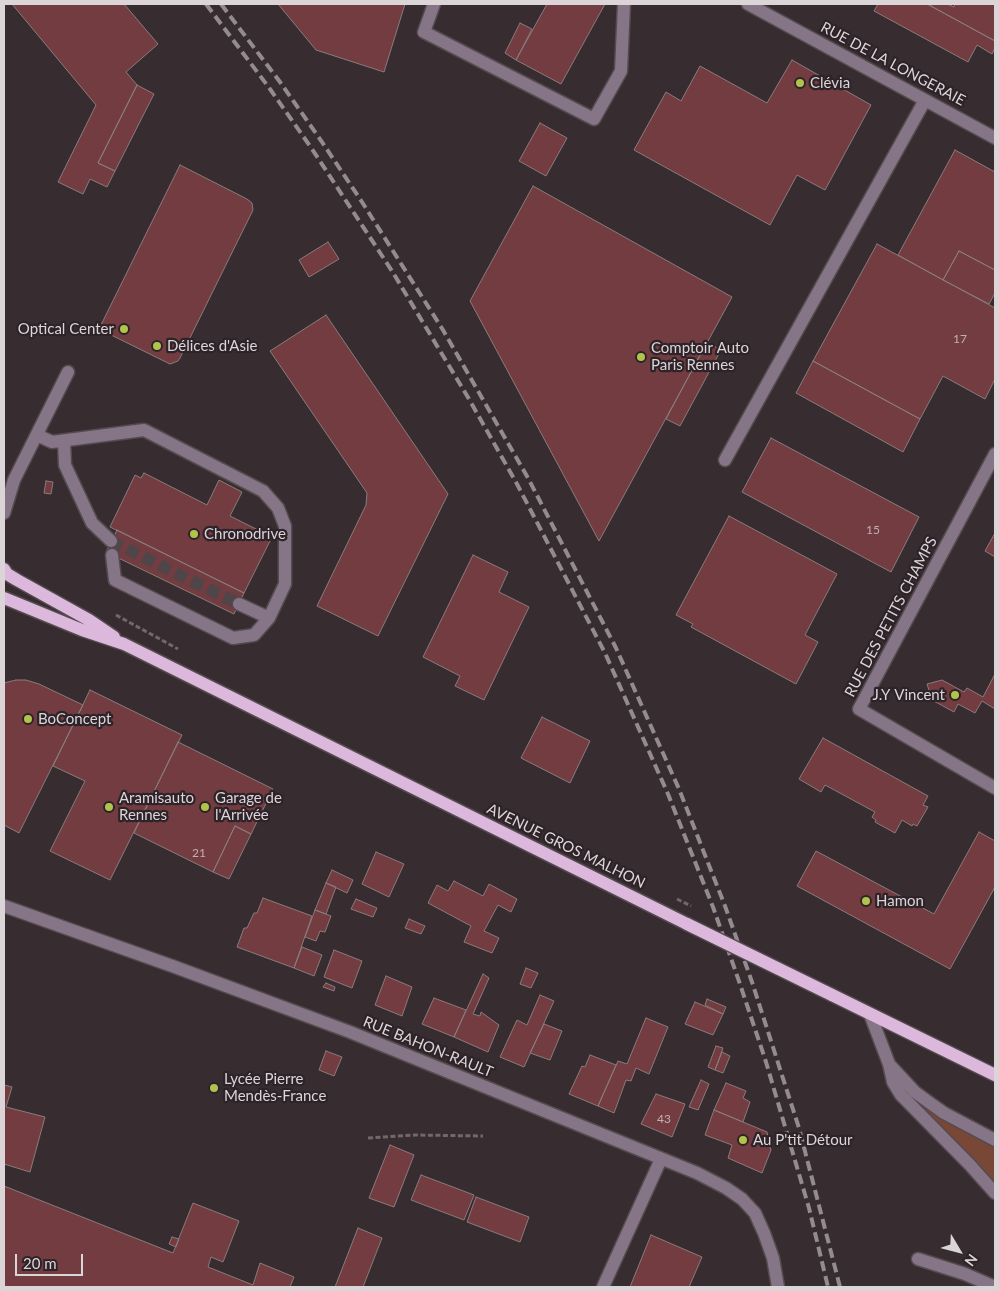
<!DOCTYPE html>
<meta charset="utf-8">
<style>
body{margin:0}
#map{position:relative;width:999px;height:1291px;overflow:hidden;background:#372d31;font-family:Lato,sans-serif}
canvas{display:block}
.frame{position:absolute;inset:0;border:5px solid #dcd5d8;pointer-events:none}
.north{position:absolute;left:934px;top:1226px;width:50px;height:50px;-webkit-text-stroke:4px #2d2328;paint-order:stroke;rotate:127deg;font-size:14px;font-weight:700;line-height:20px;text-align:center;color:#dcd5d8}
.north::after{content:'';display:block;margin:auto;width:18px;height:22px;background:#dcd5d8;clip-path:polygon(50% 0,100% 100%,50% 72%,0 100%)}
.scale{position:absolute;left:15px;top:1254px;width:68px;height:22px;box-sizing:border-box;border:2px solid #dcd5d8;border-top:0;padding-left:6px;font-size:15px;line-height:18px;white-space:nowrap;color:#dcd5d8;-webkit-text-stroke:4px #2d2328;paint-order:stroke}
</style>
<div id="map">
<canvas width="999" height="1291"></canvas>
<div class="frame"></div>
<div class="north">N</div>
<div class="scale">20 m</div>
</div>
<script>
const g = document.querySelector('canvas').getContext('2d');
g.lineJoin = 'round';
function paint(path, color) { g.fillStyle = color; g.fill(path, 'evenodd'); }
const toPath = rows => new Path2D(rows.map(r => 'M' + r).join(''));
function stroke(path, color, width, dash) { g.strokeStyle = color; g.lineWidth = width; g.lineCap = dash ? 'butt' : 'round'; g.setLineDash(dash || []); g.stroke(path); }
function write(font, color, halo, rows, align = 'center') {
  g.font = font + ' Lato,sans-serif'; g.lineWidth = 4.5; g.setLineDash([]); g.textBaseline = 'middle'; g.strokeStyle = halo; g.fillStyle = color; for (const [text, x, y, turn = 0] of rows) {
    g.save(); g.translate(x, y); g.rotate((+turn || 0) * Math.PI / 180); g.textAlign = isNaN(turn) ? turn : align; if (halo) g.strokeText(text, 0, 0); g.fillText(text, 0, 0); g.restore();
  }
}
const green = toPath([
 [915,1098,943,1119,995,1147,995,1184,914,1099]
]);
const building = toPath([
 [12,4,124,4,158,44,126,72,137,85,98,163,115,171,107,187,90,179,83,194,58,182,96,105,12,4],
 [278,4,405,4,384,72,316,50,278,4],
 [547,4,605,4,561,84,516,60,547,4],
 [878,4,927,4,995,41,995,48,992,54,977,45,968,62,874,11,878,4],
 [932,4,947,4,954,7,955,4,959,5,959,4,995,4,995,41,931,6,932,4],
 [520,23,532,29,516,60,505,53,520,23],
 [792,60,871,105,825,190,797,175,770,225,634,150,666,92,681,101,700,66,767,103,792,60],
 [137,85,154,94,115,171,98,163,137,85],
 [540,123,567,138,546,176,519,161,540,123],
 [955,150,995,172,995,270,959,251,943,280,898,255,955,150],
 [180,165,247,199,252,203,253,210,180,358,178,361,170,364,99,329,180,165],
 [533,186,732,297,599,541,470,301,533,186],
 [328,242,339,259,309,277,299,260,328,242],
 [877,244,995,308,995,379,985,399,943,376,920,419,813,361,877,244],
 [959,251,995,270,995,293,989,304,943,280,959,251],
 [326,315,448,494,378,636,317,606,366,505,367,493,270,351,326,315],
 [707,342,721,350,680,426,666,419,707,342],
 [813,361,920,419,903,452,796,393,813,361],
 [771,438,919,517,891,572,742,492,771,438],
 [144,473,207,505,219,480,242,492,230,516,272,537,244,593,110,527,135,475,141,478,144,473],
 [46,481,53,482,51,494,44,493,46,481],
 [729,516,837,574,805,635,818,642,796,684,691,627,693,624,676,615,729,516],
 [117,530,244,593,234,614,106,552,117,530],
 [995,533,995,557,985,551,995,533],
 [473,555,508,572,499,592,529,607,484,700,455,686,460,676,423,657,473,555],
 [995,674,995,709,982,701,975,713,958,704,954,712,932,700,927,684,942,680,964,692,967,688,983,697,995,674],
 [16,680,26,680,39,684,83,705,19,833,4,825,4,683,16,680],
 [90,690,182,735,110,880,50,851,85,781,53,766,90,690],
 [542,717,590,741,570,783,521,758,542,717],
 [823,738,928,796,923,805,928,807,917,826,913,824,912,826,902,820,895,833,875,822,876,820,872,817,875,812,825,785,821,792,799,779,823,738],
 [178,742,273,789,251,834,235,826,213,872,134,833,178,742],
 [235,826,251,834,229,879,213,872,235,826],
 [979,832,995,841,995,887,950,969,797,886,816,851,934,914,979,832],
 [376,852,404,864,389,897,362,884,376,852],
 [332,870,353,880,347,893,326,883,332,870],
 [454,881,483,896,489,884,517,899,511,912,498,905,484,931,499,938,492,953,464,942,471,926,428,903,437,885,448,891,454,881],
 [326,883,336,887,326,914,315,910,326,883],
 [263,898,312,916,294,968,237,947,244,928,247,928,254,913,257,913,263,898],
 [356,899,377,908,373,917,351,909,356,899],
 [315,910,331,916,325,932,320,931,316,941,305,937,315,910],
 [409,919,425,926,421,934,405,928,409,919],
 [302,947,322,955,314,976,294,968,302,947],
 [334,950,362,961,352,988,324,977,334,950],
 [526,968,538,973,531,988,520,984,526,968],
 [483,974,489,978,473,1014,480,1016,481,1012,499,1025,488,1052,454,1037,483,974],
 [386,976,412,987,402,1016,375,1005,386,976],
 [326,983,335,987,334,991,323,987,326,983],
 [540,995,554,1001,524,1067,500,1057,517,1020,527,1025,540,995],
 [434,998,466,1010,454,1037,422,1024,434,998],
 [707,999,726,1007,723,1014,705,1005,707,999],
 [695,1002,723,1014,713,1035,685,1024,695,1002],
 [646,1018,668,1027,649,1074,636,1068,631,1081,626,1080,614,1113,598,1106,618,1061,627,1064,646,1018],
 [544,1024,562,1031,550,1060,530,1053,544,1024],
 [716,1046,723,1048,715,1070,708,1067,716,1046],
 [326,1051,342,1057,334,1076,319,1070,326,1051],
 [722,1052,730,1056,723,1073,715,1070,722,1052],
 [590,1055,616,1065,598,1106,569,1094,582,1066,585,1067,590,1055],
 [701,1080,709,1084,698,1110,689,1107,701,1080],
 [726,1083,746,1091,743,1098,750,1102,743,1122,714,1110,726,1083],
 [4,1085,12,1087,6,1107,45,1117,30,1172,4,1164,4,1085],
 [656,1094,685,1104,672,1137,641,1124,656,1094],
 [714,1110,767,1132,771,1150,762,1173,728,1158,732,1145,705,1135,714,1110],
 [390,1145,414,1155,394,1207,369,1198,390,1145],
 [421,1175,474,1195,464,1220,411,1200,421,1175],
 [4,1186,173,1253,193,1203,239,1221,223,1262,211,1257,208,1267,253,1285,260,1263,294,1277,290,1287,4,1287,4,1186],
 [476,1197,529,1217,520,1242,467,1222,476,1197],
 [358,1228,382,1238,363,1287,335,1287,358,1228],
 [651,1235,702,1257,689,1287,630,1287,651,1235],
 [172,1237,179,1239,176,1247,169,1244,172,1237]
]);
const minorTunnel = toPath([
 [111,541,239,604]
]);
const path = toPath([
 [116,615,178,649],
 [368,1138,415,1135,483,1136]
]);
const minor = toPath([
 [434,4,424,32,594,119,621,71,624,4],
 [748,4,995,138],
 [37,435,52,442,144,430,263,491,278,508,285,526,285,584,269,618,254,635,233,638,115,580,112,555],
 [64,441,65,465,92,523,111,541],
 [995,454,859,709,995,788],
 [725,460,925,100],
 [4,513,14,480,68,372],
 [239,604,269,618],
 [4,906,175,967,350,1032,697,1173,726,1188,742,1199,755,1213,764,1233,773,1258,778,1287],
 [870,1014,889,1064,893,1082,901,1095,970,1165,995,1193],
 [889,1064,915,1092,930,1103,944,1113,995,1140],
 [918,1259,965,1274,995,1287],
 [603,1287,661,1159]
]);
const major = toPath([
 [4,569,7,574,17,580,89,620,114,637],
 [4,598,82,630,124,644,687,924],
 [832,995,995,1075]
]);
const rail = toPath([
 [206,4,270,89,312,149,392,271,469,399,517,484,605,653,668,794,713,907,740,984,766,1062,809,1208,828,1287],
 [221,4,280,82,322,142,362,202,443,330,528,478,616,648,679,789,725,906,752,982,799,1128,840,1287]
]);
const pathBridge = toPath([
 [677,899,691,906]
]);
const majorBridge = toPath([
 [687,924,832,995]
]);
const markers = [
 [800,83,5,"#b2c34c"],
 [124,329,5,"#b2c34c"],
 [157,346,5,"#b2c34c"],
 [641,357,5,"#b2c34c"],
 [194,534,5,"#b2c34c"],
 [955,695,5,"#b2c34c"],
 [28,719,5,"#b2c34c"],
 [109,807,5,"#b2c34c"],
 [205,807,5,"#b2c34c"],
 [866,901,5,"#b2c34c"],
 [214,1088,5,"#b2c34c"],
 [743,1140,5,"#b2c34c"]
];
const numberNames = [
 ["17",960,339],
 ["15",873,530],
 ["21",199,853],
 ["43",664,1119]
];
const streetNames = [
 ["RUE DE LA LONGERAIE",893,64,28],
 ["RUE DES PETITS CHAMPS",891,617,-62],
 ["AVENUE GROS MALHON",566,846,26],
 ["RUE BAHON-RAULT",428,1047,22]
];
const poiNames = [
 ["Clévia",810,83],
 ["Optical Center",114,329,"right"],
 ["Délices d'Asie",167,346],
 ["Comptoir Auto",651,348],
 ["Paris Rennes",651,365],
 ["Chronodrive",204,534],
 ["J.Y Vincent",945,695,"right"],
 ["BoConcept",38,719],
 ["Aramisauto",119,798],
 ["Rennes",119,815],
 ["Garage de",215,798],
 ["l'Arrivée",215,815],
 ["Hamon",876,901],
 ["Lycée Pierre",224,1079],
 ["Mendès-France",224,1096],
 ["Au P'tit Détour",753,1140]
];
paint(green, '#794735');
paint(building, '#723c41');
stroke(building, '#8a7b7c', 1);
stroke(minorTunnel, '#50464a', 12, [12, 6]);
stroke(minor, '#554b4f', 15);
stroke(major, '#554b4f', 15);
stroke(path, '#71686b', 3, [5, 2.5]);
stroke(minor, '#867586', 12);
stroke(major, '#dcb8dd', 12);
stroke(rail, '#938b8e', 4, [10, 5]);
stroke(majorBridge, '#554b4f', 15, []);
stroke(pathBridge, '#71686b', 3, [5, 2.5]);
stroke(majorBridge, '#dcb8dd', 12);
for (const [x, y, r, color] of markers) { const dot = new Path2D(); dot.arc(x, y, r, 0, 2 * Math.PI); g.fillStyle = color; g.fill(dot); stroke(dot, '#2d2328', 2); }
write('12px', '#c2afb2', null, numberNames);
write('15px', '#dcd5d8', '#2d2328', streetNames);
write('15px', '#dcd5d8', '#2d2328', poiNames, 'left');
</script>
